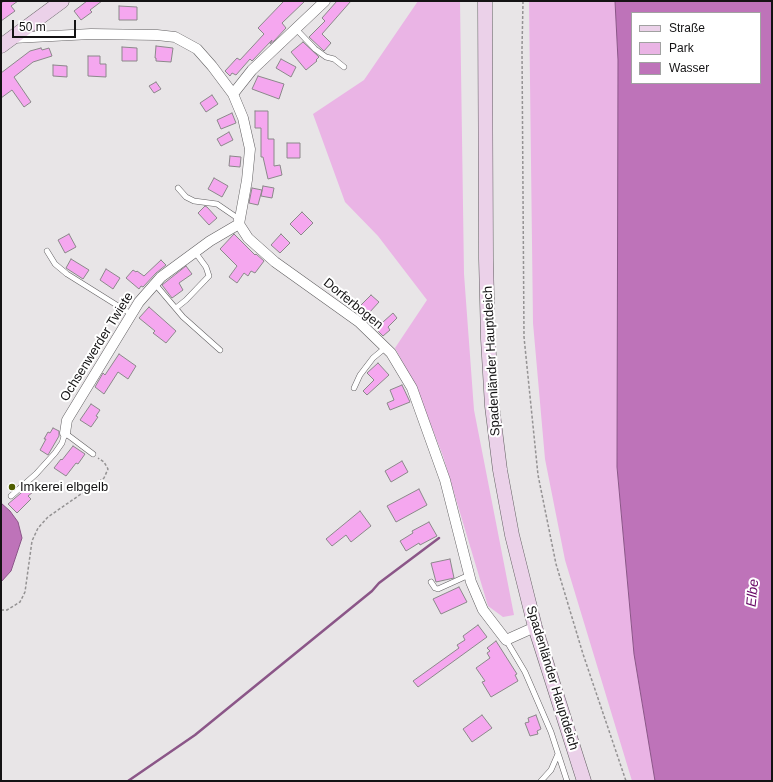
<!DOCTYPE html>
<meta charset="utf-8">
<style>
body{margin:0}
#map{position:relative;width:773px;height:782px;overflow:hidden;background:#e8e5e7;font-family:Helvetica,sans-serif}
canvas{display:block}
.frame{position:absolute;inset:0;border:2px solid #141314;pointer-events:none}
.legend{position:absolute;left:631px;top:12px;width:130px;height:72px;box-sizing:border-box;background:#fff;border:1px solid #a1a1a1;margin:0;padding:5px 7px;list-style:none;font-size:12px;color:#141314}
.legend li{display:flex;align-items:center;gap:8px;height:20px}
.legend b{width:20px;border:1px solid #a1a1a1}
.scale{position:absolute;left:12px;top:20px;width:64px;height:18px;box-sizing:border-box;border:2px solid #141314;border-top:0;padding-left:5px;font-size:12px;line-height:14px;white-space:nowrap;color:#141314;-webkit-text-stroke:3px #fff;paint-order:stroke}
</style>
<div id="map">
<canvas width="773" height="782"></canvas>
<div class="frame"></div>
<ul class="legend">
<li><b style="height:5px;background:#ebd1e9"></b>Straße</li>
<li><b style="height:11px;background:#eab4e5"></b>Park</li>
<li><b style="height:11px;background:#be73b9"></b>Wasser</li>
</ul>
<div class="scale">50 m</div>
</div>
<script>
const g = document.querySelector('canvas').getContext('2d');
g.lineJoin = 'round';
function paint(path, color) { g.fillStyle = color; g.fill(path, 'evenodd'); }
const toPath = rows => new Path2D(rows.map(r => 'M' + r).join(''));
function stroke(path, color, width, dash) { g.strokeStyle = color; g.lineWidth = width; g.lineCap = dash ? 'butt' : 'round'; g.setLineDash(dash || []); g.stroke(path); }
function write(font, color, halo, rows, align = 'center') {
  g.font = font + ' Helvetica,sans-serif'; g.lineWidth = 4; g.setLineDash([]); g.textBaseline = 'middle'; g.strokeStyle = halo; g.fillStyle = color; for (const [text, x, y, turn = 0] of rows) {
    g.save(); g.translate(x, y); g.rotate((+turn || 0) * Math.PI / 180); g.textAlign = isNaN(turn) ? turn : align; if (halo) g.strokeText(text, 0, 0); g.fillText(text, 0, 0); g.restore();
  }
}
const green = toPath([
 [418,1,460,1,464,274,474,410,514,615,503,617,488,606,443,456,416,387,395,348,427,300,378,236,345,202,313,114,364,80],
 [529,1,615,1,618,60,617,467,634,654,655,781,632,781,565,560,545,459,533,323]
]);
const water = toPath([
 [615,1,772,1,772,781,655,781,634,654,617,467,618,60,615,1],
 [632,13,760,13,760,83,632,83,632,13],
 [1,503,10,511,18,522,22,538,11,571,1,582,1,503]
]);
const stream = toPath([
 [128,781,195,735,372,591,379,583,439,538]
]);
const building = toPath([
 [4,1,18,1,11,6,15,11,1,21,1,3,4,1],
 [87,1,102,1,90,10,92,12,81,20,74,11,87,1],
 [284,1,305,1,282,23,286,28,274,41,270,44,272,40,252,61,250,59,236,75,232,73,230,76,225,71,237,58,240,60,264,34,258,28,284,1],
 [337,1,351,1,322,34,331,43,324,51,309,37,325,21,322,18,337,1],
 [119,6,137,7,137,20,119,20,119,6],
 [303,42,319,57,316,60,317,61,306,70,291,52,303,42],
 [156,46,173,48,171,62,156,61,156,58,155,58,156,46],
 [122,47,137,48,137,61,122,61,122,47],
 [41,48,42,50,49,48,52,56,33,62,14,77,31,102,24,107,12,90,1,98,1,73,30,51,41,48],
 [88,56,100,56,100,64,106,64,106,77,88,76,88,56],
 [281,59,296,67,291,77,276,68,281,59],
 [53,65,67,66,67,77,53,76,53,65],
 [258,76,284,84,279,99,252,89,258,76],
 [156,82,161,89,154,93,149,86,156,82],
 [212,95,218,104,206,112,200,103,212,95],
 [255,111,268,111,268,139,274,139,274,166,280,165,282,175,268,179,263,157,261,157,261,128,255,128,255,111],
 [232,113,236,123,221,129,217,120,232,113],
 [229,132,233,140,221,146,217,139,229,132],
 [287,143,300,143,300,158,287,158,287,143],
 [230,156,241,157,240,167,229,166,230,156],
 [214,178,228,186,222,197,208,189,214,178],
 [263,186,274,188,272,198,261,196,263,186],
 [252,188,262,190,258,205,249,203,252,188],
 [205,206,207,207,217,218,209,225,198,213,205,206],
 [302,212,313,223,301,235,290,224,302,212],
 [69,234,76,247,65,253,58,240,69,234],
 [234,234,255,255,256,254,264,261,255,273,251,271,248,276,244,273,237,283,229,277,237,266,220,249,234,234],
 [281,234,290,243,280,253,271,245,281,234],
 [71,259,89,270,83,279,66,268,71,259],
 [161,260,166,265,156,273,143,287,141,286,139,289,126,278,133,270,136,272,137,271,144,276,161,260],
 [186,266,192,274,179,283,183,290,172,298,162,285,186,266],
 [106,269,120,278,113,289,100,280,106,269],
 [371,295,379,302,369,313,379,322,380,320,383,322,393,313,397,318,388,327,390,330,383,336,370,323,355,311,371,295],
 [149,307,176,331,166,343,153,333,155,331,139,318,149,307],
 [119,354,136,366,128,379,118,372,104,394,95,387,103,373,105,375,119,354],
 [378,363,389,375,367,395,363,391,374,380,367,373,378,363],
 [402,385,410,402,390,410,387,403,394,400,390,390,402,385],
 [91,404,100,410,96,416,98,417,91,427,80,420,91,404],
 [53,428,59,431,59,436,48,455,40,450,46,439,44,439,48,432,50,433,53,428],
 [73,446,85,454,78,464,76,463,66,476,54,468,61,459,62,460,73,446],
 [402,461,408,472,391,482,385,471,402,461],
 [27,488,33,492,28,496,31,499,17,513,8,504,27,488],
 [419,489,427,505,396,522,387,506,419,489],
 [360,511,371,526,351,542,346,535,332,546,326,539,360,511],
 [429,522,437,536,420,545,419,543,406,551,400,541,413,533,412,531,429,522],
 [450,559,454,578,436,582,431,563,450,559],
 [459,587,467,602,441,614,433,599,459,587],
 [478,625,487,637,418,687,413,681,459,648,457,645,465,640,463,636,478,625],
 [496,641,517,674,515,675,518,681,491,697,482,682,485,681,476,668,490,658,487,653,490,651,487,648,496,641],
 [482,715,492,728,472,742,463,729,482,715],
 [536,715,541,729,537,731,538,734,530,736,525,723,529,722,528,718,536,715]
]);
const path = toPath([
 [523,1,522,49,524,337,538,475,556,564,583,654,626,781],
 [1,610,7,610,20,602,25,592,32,541,38,528,48,517,104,478,108,469,104,462,98,458]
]);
const lane = toPath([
 [296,29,315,49,326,57,334,59,344,67],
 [178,188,186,197,194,201,217,204,236,217,237,222],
 [47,251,55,264,67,274,131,314],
 [155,284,183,317,220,350],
 [176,308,186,300,209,276,206,267,195,252],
 [354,388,360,375,373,358,385,348],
 [11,496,36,474,55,453,62,443,65,433,93,454],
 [431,582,435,588,438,589,469,575],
 [506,640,525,672,551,732,567,781],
 [541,781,551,770,558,754]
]);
const street = toPath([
 [325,1,252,70,233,94,243,118,250,149,247,180,239,224,248,238,275,262,359,322,391,353,412,388,445,480,471,582,483,610,506,640,535,627],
 [13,38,91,34,157,35,175,37,197,49,212,66,233,94],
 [65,433,67,420,139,302,161,277,210,241,239,224]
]);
const secondary = toPath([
 [485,1,486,259,488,339,492,406,500,470,512,535,535,627,584,781],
 [1,46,62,1]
]);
const markers = [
 [12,487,4,"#505e00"]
];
const streetNames = [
 ["Dorferbogen",353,304,39],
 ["Ochsenwerder Twiete",97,347,-58],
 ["Spadenländer Hauptdeich",492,361,-93],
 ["Spadenländer Hauptdeich",552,678,73]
];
const poiNames = [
 ["Imkerei elbgelb",20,487]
];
const waterNames = [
 ["Elbe",753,593,-84]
];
paint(green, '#eab4e5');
paint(water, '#be73b9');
stroke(water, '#8b5688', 1);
stroke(stream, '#8b5688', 2.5);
paint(building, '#f5a7ef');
stroke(building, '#8b888a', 1);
stroke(lane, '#626062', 6);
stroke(street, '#626062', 11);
stroke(secondary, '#626062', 15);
stroke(path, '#949293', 1.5, [3, 2]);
stroke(lane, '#fff', 5);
stroke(street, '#fff', 10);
stroke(secondary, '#ebd1e9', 14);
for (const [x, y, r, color] of markers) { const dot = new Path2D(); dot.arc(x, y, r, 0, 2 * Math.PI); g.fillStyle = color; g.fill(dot); stroke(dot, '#fff', 1.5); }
write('13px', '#141314', '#fff', streetNames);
write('13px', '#141314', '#fff', poiNames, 'left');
write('italic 14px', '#670765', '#fff', waterNames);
</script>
